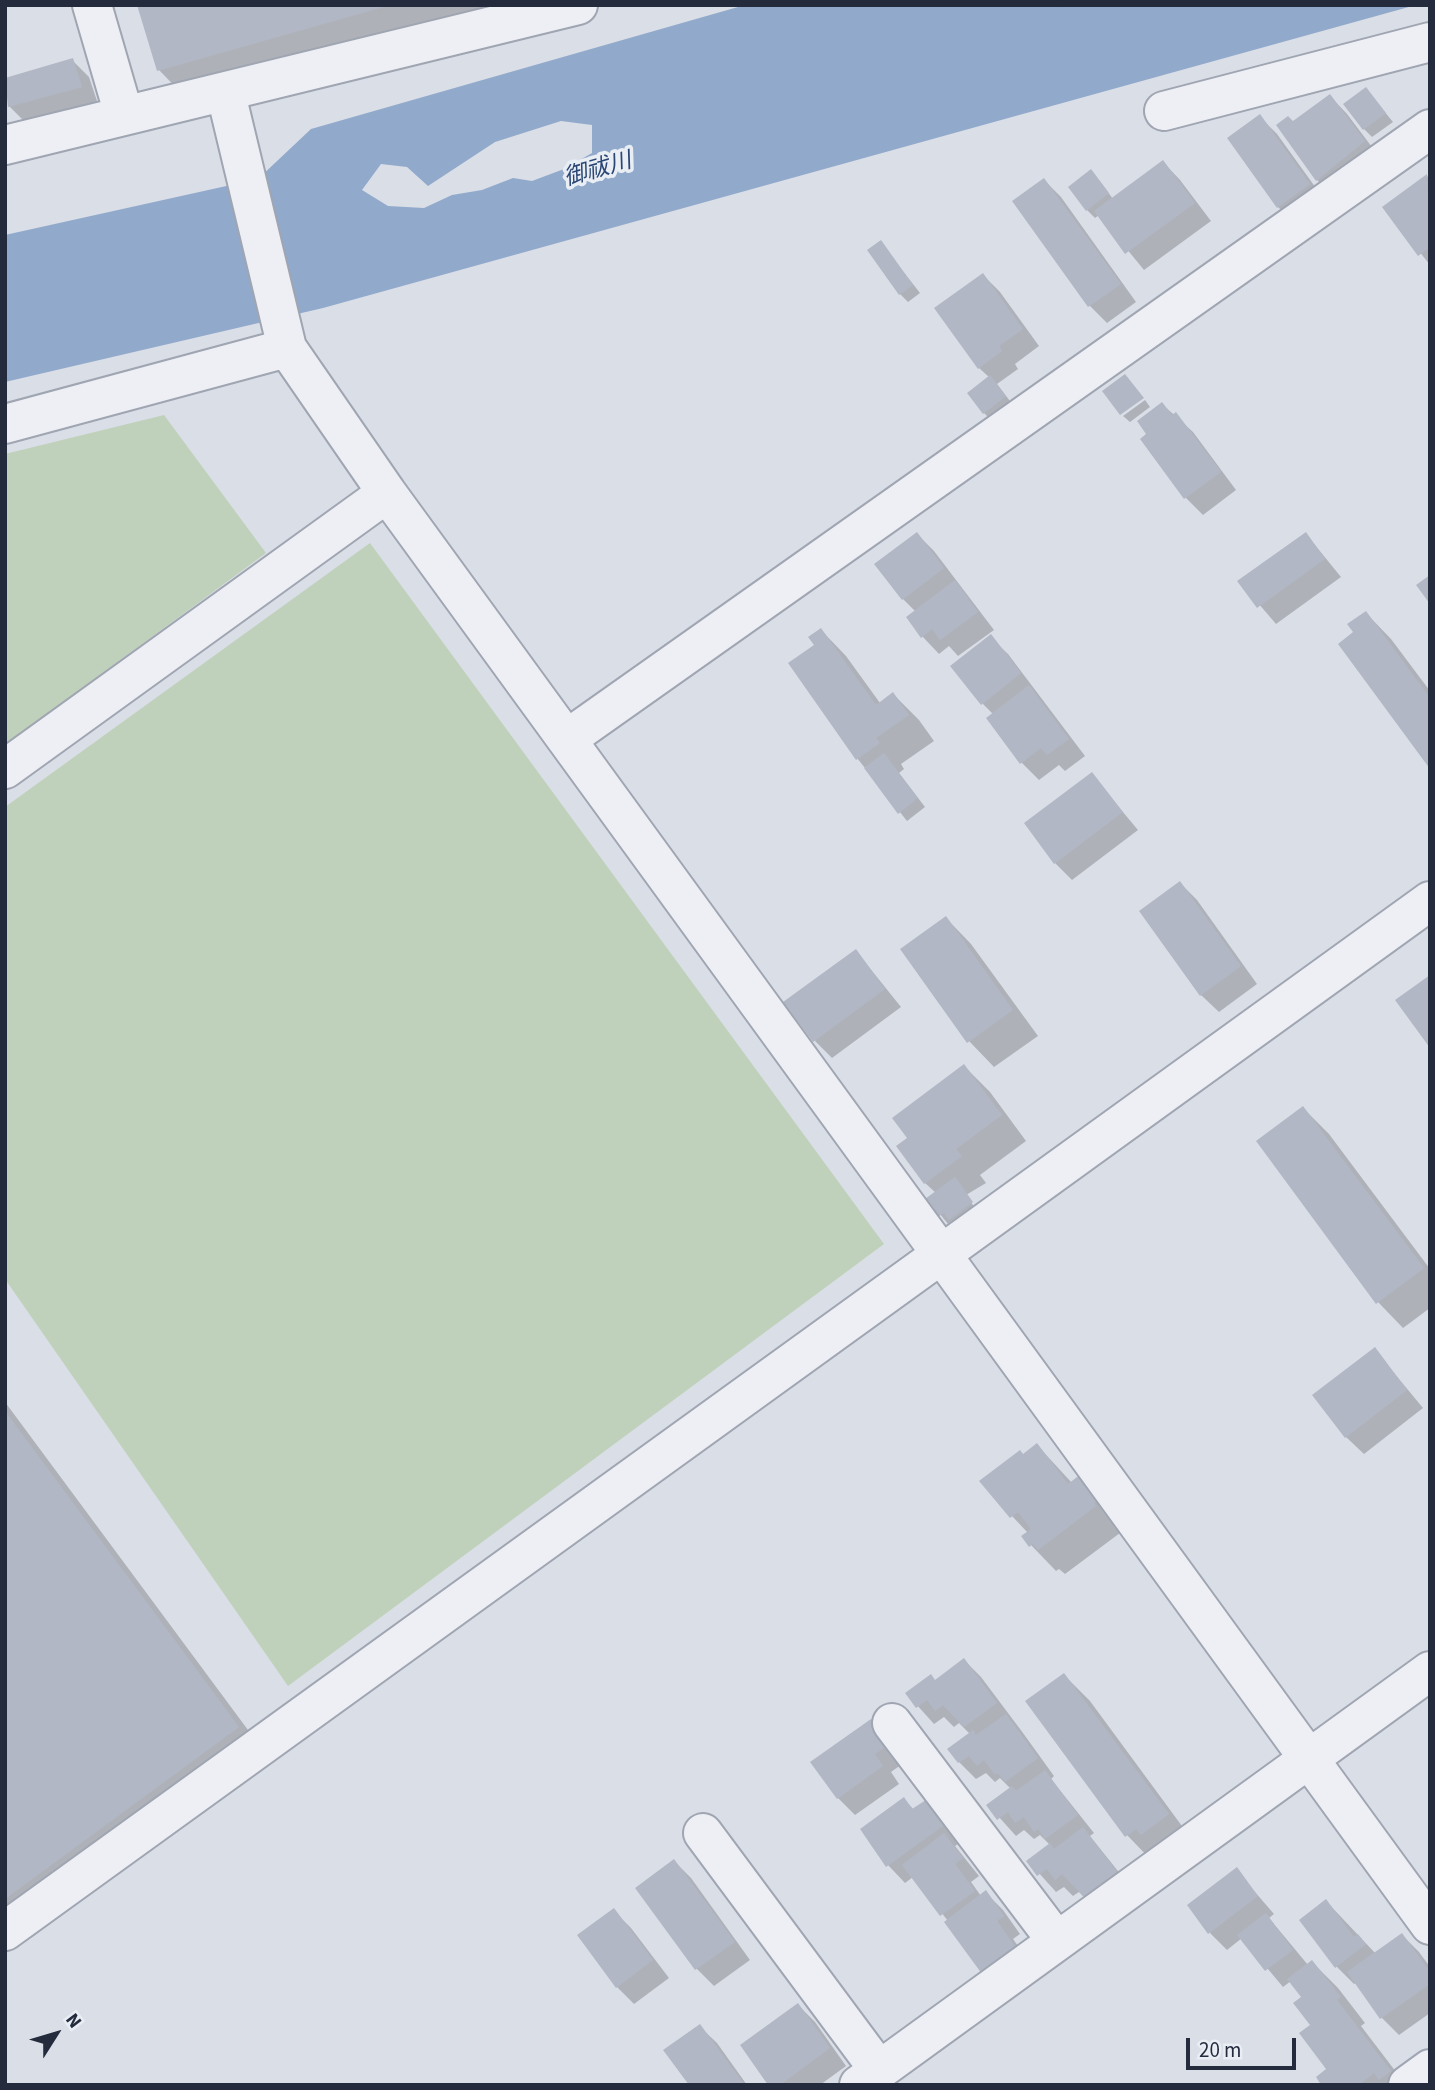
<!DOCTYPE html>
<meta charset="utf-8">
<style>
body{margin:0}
#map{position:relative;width:1435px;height:2090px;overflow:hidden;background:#dadee7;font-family:"Source Sans 3",sans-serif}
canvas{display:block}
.frame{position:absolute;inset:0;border:7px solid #232b3d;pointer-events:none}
.north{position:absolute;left:21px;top:1999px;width:70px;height:70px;-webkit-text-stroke:5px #e9edf4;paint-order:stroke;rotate:53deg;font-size:19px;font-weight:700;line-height:28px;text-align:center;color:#232b3d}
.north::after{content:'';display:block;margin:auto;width:24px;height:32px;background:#232b3d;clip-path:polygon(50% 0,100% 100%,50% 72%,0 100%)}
.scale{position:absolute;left:1186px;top:2038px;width:110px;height:32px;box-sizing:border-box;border:4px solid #232b3d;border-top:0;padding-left:9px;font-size:21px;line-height:24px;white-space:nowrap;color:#232b3d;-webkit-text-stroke:5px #e9edf4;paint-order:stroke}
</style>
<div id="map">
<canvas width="1435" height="2090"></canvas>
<div class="frame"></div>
<div class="north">N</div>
<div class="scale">20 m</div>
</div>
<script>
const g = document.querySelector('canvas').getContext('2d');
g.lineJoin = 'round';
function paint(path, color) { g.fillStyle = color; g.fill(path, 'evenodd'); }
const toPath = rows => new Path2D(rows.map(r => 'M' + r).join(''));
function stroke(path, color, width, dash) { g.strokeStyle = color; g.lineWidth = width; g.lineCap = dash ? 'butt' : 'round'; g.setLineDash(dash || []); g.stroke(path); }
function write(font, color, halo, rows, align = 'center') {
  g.font = font + ' "Source Sans 3","Noto Sans JP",sans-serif'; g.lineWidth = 7; g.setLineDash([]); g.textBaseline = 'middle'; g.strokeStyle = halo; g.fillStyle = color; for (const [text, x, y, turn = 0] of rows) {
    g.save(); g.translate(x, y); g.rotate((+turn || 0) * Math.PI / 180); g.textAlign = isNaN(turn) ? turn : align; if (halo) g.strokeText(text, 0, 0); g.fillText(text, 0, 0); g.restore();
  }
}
const green = toPath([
 [164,415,266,553,5,745,5,454],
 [370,543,884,1244,288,1686,5,1279,5,807]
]);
const water = toPath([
 [745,5,1416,5,323,308,5,382,5,235,258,179,311,129],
 [1044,32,1048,39,1021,60,977,83,875,120,844,116,838,110,853,93,911,74,945,55,987,42],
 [561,121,592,125,592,153,564,169,532,181,513,178,482,190,452,195,424,208,388,206,362,190,381,164,407,167,428,186,495,142]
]);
const shadow = toPath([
 [139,5,552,5,192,104,159,70],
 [72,60,89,77,98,104,27,124,9,106,5,80],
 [1366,89,1393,122,1372,137,1364,129],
 [1330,96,1347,114,1381,159,1334,197,1317,180],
 [1260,117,1277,134,1326,202,1296,224,1278,207],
 [1163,162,1180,180,1211,221,1144,270,1099,215,1095,218,1087,210,1099,180,1113,199],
 [1427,176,1430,179,1430,265,1385,208],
 [1044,180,1061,197,1136,302,1107,323,1090,306,1015,201],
 [881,243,920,293,908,302,900,294],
 [983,275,1000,292,1039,346,1015,364,1018,369,997,384,1013,405,992,421,984,413,990,378,979,368],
 [1145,400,1150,407,1130,422,1123,416],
 [1162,404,1193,432,1236,490,1203,515,1186,498],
 [917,534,934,551,994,630,958,656,949,646,939,654,922,636,916,612,903,599],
 [1306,534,1341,577,1276,624,1240,582],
 [1366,613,1391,639,1430,691,1430,766,1356,632],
 [821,630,846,656,880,703,893,694,919,720,934,741,901,764,904,769,899,773,925,807,907,821,857,758,816,645],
 [990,637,1008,654,1085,756,1065,771,1059,765,1039,780,1022,763,993,714,983,704],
 [1092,775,1138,830,1072,880,1055,863],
 [1180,883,1197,900,1257,984,1219,1012,1201,995],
 [946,918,971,944,1038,1036,994,1067,969,1041],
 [856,951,901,1007,832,1058,815,1041],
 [964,1066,990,1092,1026,1141,980,1175,986,1183,966,1195,977,1211,958,1227,952,1221,948,1224,928,1199,936,1193,925,1183,909,1138],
 [1303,1108,1329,1134,1430,1269,1430,1308,1403,1328,1378,1302],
 [1375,1350,1423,1408,1364,1454,1346,1437],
 [5,1402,271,1761,31,1938,5,1911],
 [1037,1445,1072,1483,1107,1502,1120,1533,1065,1574,1059,1569,1056,1571,1031,1545,1028,1533,1012,1516,1024,1456],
 [964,1660,981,1677,1023,1733,1054,1776,1051,1779,1094,1833,1090,1836,1133,1890,1092,1905,1079,1892,1073,1896,1064,1887,1056,1892,1029,1862,1050,1845,1040,1835,1034,1839,1024,1830,1016,1836,989,1806,1011,1789,1000,1778,995,1782,986,1773,976,1779,959,1762,970,1734,959,1723,954,1727,944,1717,934,1724,907,1694,936,1682],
 [1064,1675,1090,1701,1193,1841,1152,1861,1127,1835],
 [888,1738,905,1762,891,1772,899,1784,855,1815,838,1798],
 [904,1799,914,1810,928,1800,963,1841,955,1846,979,1876,971,1882,981,1896,986,1893,1003,1910,1020,1934,1013,1939,1033,1967,948,1921,913,1877,905,1883,888,1865],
 [674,1861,691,1878,750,1960,714,1986,697,1969,637,1888],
 [1236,1870,1274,1914,1269,1918,1308,1965,1312,1962,1338,1988,1365,2023,1361,2026,1406,2085,1324,2085,1329,2069,1303,1997,1291,1981,1283,1987,1242,1938,1227,1950,1210,1933],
 [1326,1901,1376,1954,1402,1935,1419,1952,1430,1967,1430,2013,1399,2035,1382,2018,1357,1982,1354,1984,1337,1967,1301,1920],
 [614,1911,631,1928,669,1978,634,2004,617,1987],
 [798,2005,815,2022,846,2066,820,2085,770,2085],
 [699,2026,717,2043,747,2085,691,2085]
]);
const river = toPath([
 [756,127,1187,5]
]);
const building = toPath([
 [137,5,387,5,387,6,157,71],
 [73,58,82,87,8,107,5,78],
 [1366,87,1386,113,1363,130,1343,104],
 [1330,94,1365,141,1316,181,1276,125,1288,116,1293,121],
 [1260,114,1310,184,1277,208,1227,138],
 [1163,160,1195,203,1125,254,1094,211],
 [1091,169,1109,193,1086,211,1068,187],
 [1427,174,1430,247,1418,256,1382,207],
 [1044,178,1121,284,1088,307,1012,201],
 [881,240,913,285,899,295,867,250],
 [983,273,1023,329,999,346,1002,351,978,369,934,308],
 [1125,374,1144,398,1120,415,1102,391],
 [990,375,1006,396,983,414,967,393],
 [1162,402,1172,415,1176,412,1221,472,1184,499,1140,439,1146,434,1137,421],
 [917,532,944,568,902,600,874,564],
 [1306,532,1325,559,1257,608,1237,581],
 [1430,575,1430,604,1416,585],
 [955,580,978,612,940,640,932,629,921,638,906,617],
 [1366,611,1430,698,1430,769,1338,644,1353,632,1347,624],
 [821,628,876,705,893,692,909,715,876,738,880,743,856,760,788,663,814,645,808,637],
 [991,634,1021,673,981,705,950,666],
 [1029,685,1069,739,1047,755,1041,748,1020,764,986,718],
 [884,753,918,798,898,814,864,768],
 [1092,772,1123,812,1054,864,1024,823],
 [1180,881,1241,966,1200,996,1139,911],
 [946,916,1013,1010,967,1043,900,949],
 [856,949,885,989,813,1042,783,1002],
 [1430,975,1430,1048,1395,1000],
 [964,1064,1002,1115,956,1149,962,1156,924,1184,896,1146,907,1138,892,1118],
 [1303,1106,1424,1268,1376,1304,1256,1141],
 [955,1177,973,1202,949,1220,944,1213,938,1217,925,1199],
 [1375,1347,1407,1390,1345,1438,1312,1395],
 [5,1411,239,1727,5,1899],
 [1037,1443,1068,1484,1081,1474,1100,1499,1094,1503,1096,1506,1038,1550,1033,1544,1029,1547,1021,1536,1031,1529,1018,1512,1010,1518,979,1481,1020,1450,1023,1454],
 [964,1658,997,1703,964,1727,943,1705,935,1711,927,1700,916,1708,905,1693,931,1674,935,1680],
 [1064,1673,1169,1814,1141,1835,1136,1829,1125,1837,1025,1701],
 [1006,1714,1038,1758,1005,1782,998,1773,995,1775,984,1760,977,1766,969,1756,958,1763,947,1749,973,1730,976,1735],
 [871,1719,889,1744,875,1754,883,1766,837,1799,810,1762],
 [1045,1770,1078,1815,1045,1839,1038,1829,1034,1832,1024,1817,1015,1823,1008,1812,997,1820,986,1805,1012,1786,1016,1791],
 [904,1797,912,1809,929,1798,947,1823,886,1867,860,1829],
 [1083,1827,1117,1872,1084,1897,1062,1874,1055,1880,1047,1869,1037,1876,1026,1861,1050,1843,1054,1849],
 [944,1833,963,1858,955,1864,975,1891,940,1916,902,1865],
 [674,1859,735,1942,695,1970,635,1888],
 [1237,1867,1258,1896,1208,1934,1187,1905],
 [986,1890,1004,1916,997,1921,1017,1949,982,1974,944,1922],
 [1326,1899,1354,1937,1358,1934,1366,1944,1335,1968,1299,1920],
 [614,1908,653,1960,616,1988,577,1935],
 [1266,1913,1293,1950,1265,1971,1237,1935],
 [1402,1933,1430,1972,1430,1984,1380,2019,1347,1972],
 [1312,1960,1341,1997,1337,2000,1391,2071,1379,2080,1374,2073,1359,2085,1321,2085,1316,2077,1326,2069,1299,2033,1310,2025,1293,2003,1301,1997,1287,1979],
 [798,2003,830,2048,780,2085,768,2085,740,2045],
 [700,2024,744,2084,742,2085,689,2085,663,2050]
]);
const minor = toPath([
 [92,5,124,115],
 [226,94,287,348,387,493,1430,1925],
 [1164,111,1430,42],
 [5,145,578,5],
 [5,424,287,348],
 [567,739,1430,129],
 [5,769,387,493],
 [892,1723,1056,1940],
 [703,1833,879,2070],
 [5,1931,1430,901],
 [859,2085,1430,1671],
 [1408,2085,1430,2069]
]);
const waterNames = [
 ["御祓川",598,171,-16]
];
paint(green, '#bfd1bb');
paint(water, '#91a9cb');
paint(shadow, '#0003');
stroke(river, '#91a9cb', 66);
paint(building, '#b1b7c4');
stroke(minor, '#9fa5b1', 42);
stroke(minor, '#edeff5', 38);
write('italic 23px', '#2a4674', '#e9edf4', waterNames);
</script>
